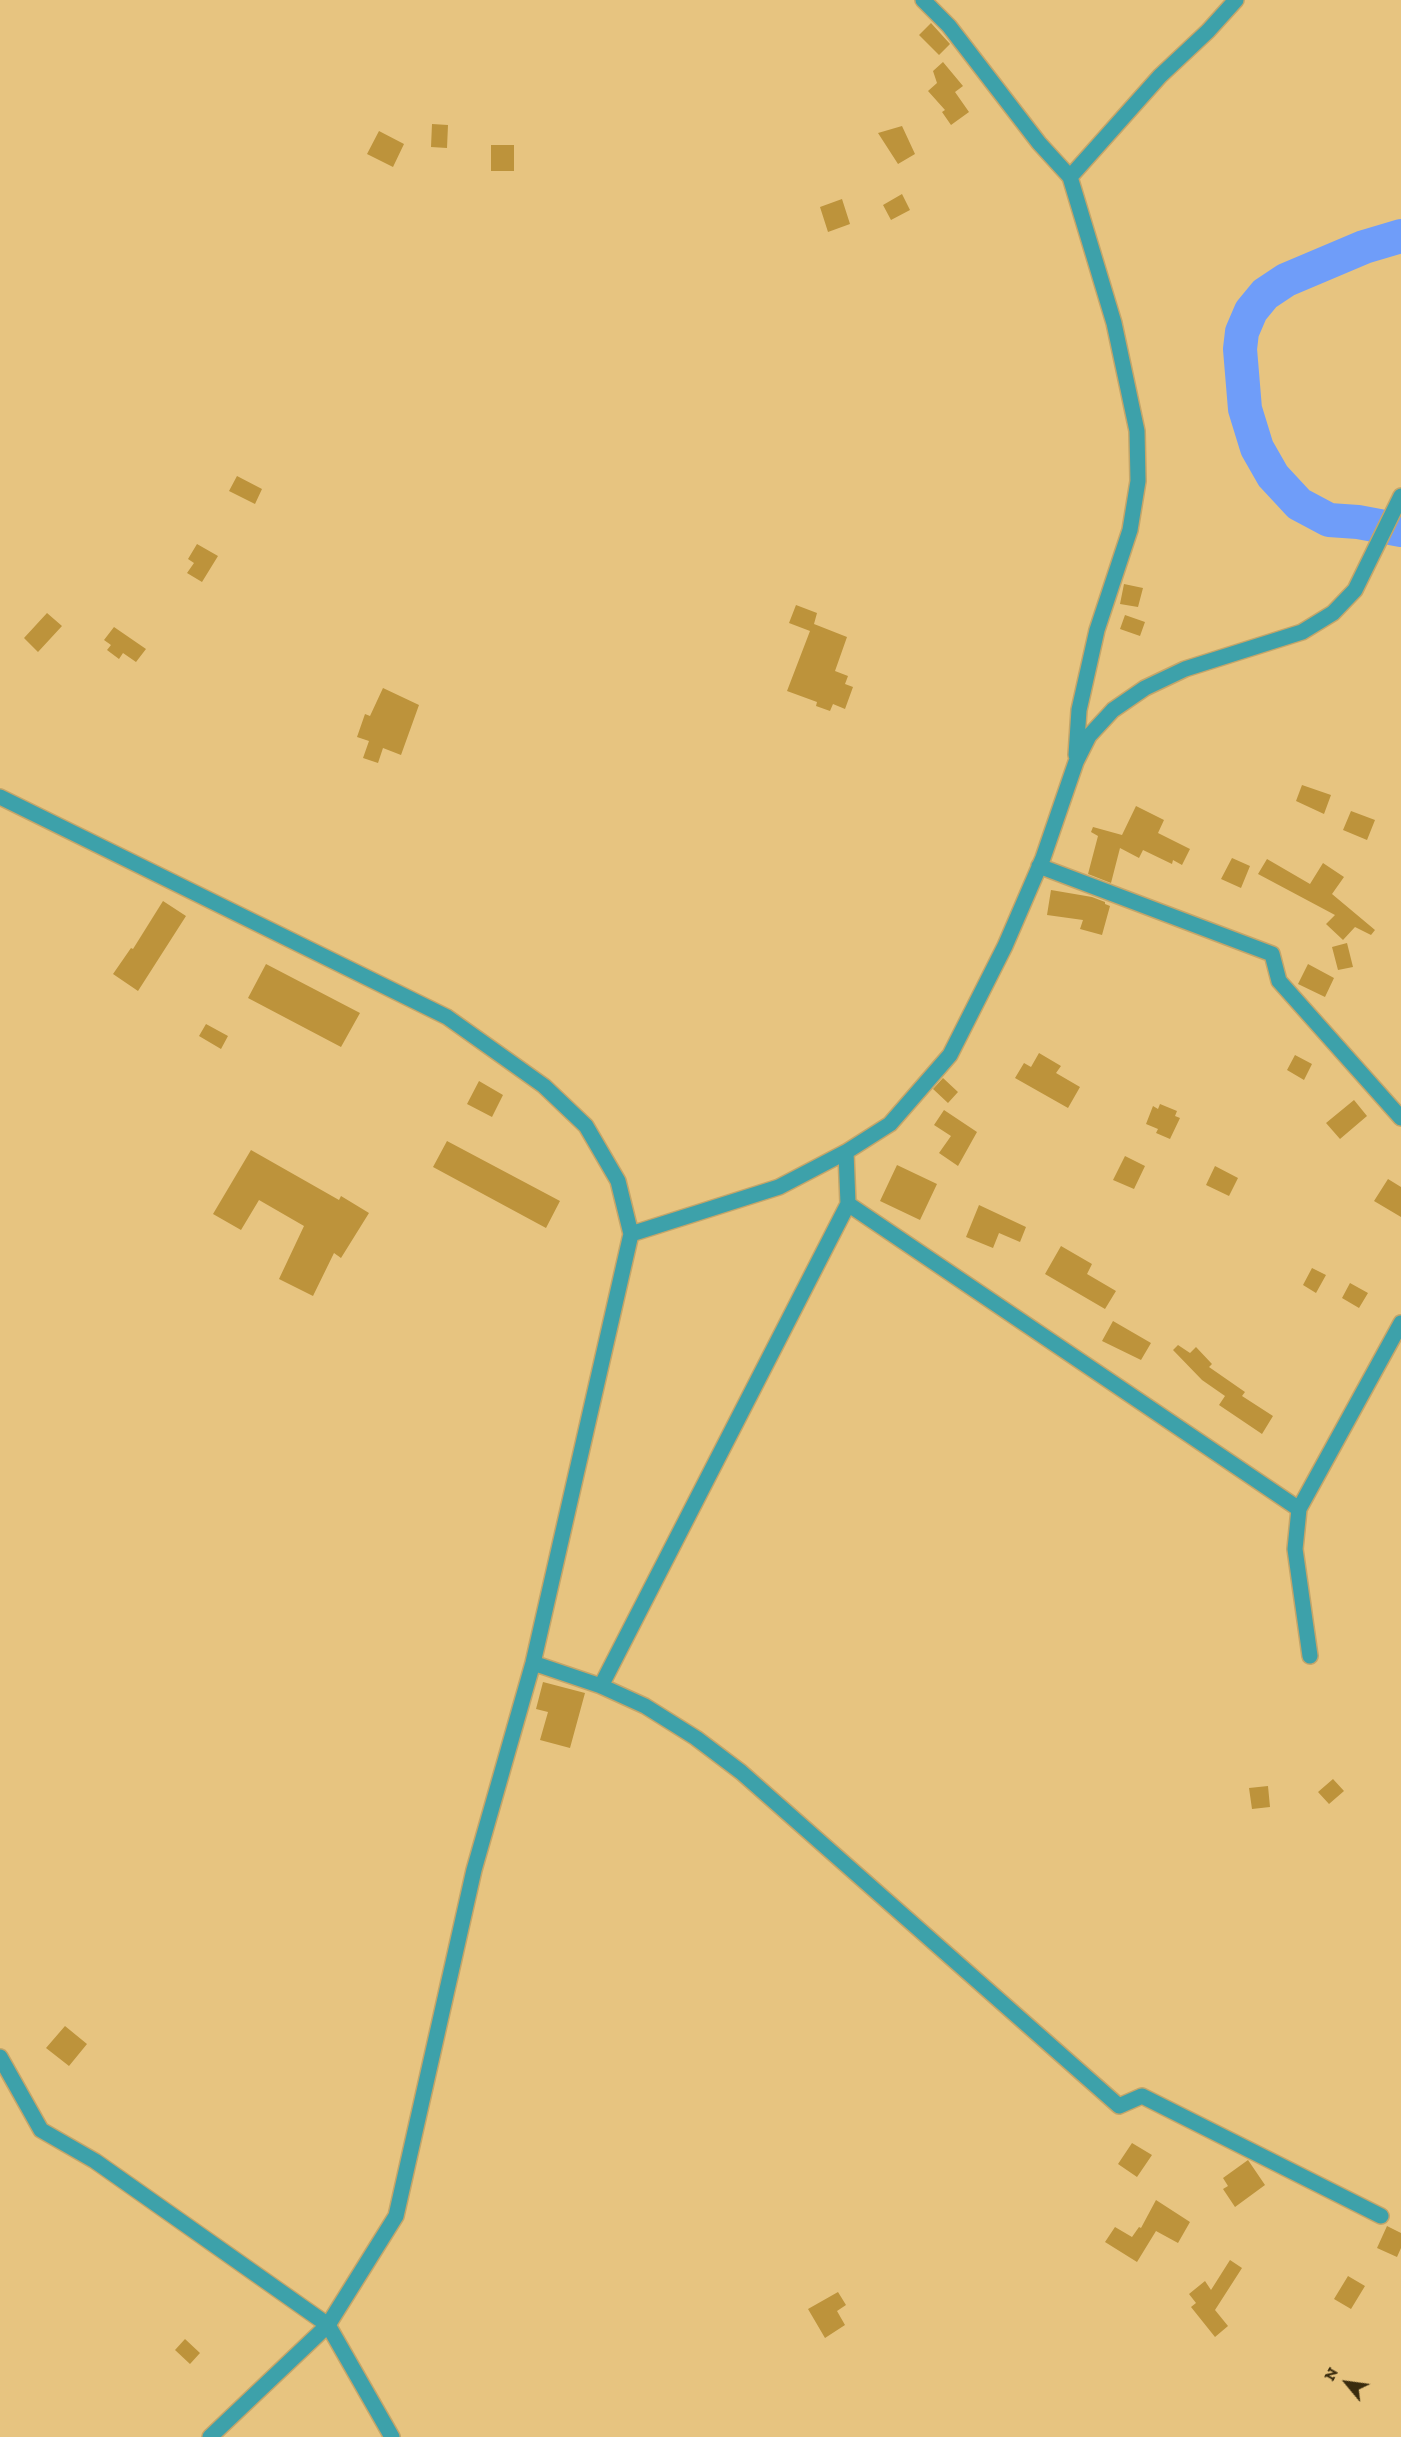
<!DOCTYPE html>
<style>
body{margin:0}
#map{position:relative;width:1401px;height:2437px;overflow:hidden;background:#e7c480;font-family:"Zilla Slab",serif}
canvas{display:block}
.north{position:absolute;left:1317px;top:2353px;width:60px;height:60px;-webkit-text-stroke:4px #e7c480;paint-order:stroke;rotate:299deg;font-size:16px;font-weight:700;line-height:24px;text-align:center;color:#392b0e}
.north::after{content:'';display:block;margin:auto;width:21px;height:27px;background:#392b0e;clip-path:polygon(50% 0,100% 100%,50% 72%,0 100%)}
</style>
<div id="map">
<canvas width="1401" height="2437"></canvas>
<div class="north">N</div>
</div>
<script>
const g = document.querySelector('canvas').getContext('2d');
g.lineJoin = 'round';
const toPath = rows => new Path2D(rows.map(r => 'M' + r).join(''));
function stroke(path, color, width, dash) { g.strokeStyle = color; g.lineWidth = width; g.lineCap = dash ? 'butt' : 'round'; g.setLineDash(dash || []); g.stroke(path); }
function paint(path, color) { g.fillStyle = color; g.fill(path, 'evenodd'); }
const river = toPath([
 [1401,236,1364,247,1286,280,1265,294,1251,311,1242,332,1240,349,1245,409,1257,448,1273,476,1299,504,1329,520,1358,522,1401,530]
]);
const building = toPath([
 [931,23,950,44,939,55,919,35],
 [943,62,963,86,955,92,969,112,951,125,942,112,945,110,928,91,937,83,933,71],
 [432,124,448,125,447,148,431,147],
 [902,126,915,154,898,164,878,133],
 [379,131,404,144,393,167,367,154],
 [491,145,514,145,514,171,491,171],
 [902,194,910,210,891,220,883,205],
 [842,199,850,224,828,232,820,207],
 [237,476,262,489,255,504,229,491],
 [197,544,218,556,202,582,187,573,194,563,188,559],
 [1124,584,1143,588,1138,607,1120,604],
 [796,605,817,613,814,624,847,637,835,671,848,676,845,684,853,687,845,709,833,704,830,711,816,706,817,702,787,691,810,631,789,623],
 [47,613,62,626,38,652,24,638],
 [1125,615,1145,622,1140,636,1120,629],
 [114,627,146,649,136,662,123,653,119,659,107,650,111,645,104,640],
 [383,688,419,705,401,755,383,748,378,763,363,758,369,741,357,737,365,714,370,716],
 [1302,785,1331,795,1324,814,1296,801],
 [1136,806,1164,820,1158,833,1190,849,1182,865,1173,860,1172,864,1143,850,1139,858,1120,848,1111,883,1088,874,1098,836,1091,832,1093,827,1122,835],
 [1351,811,1375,820,1367,840,1343,830],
 [1232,858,1250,866,1241,888,1221,879],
 [1267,859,1310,884,1323,863,1344,877,1332,894,1375,930,1371,935,1355,927,1343,940,1326,924,1335,915,1258,874],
 [1051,890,1092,897,1105,902,1105,904,1110,906,1102,935,1080,929,1083,920,1047,915],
 [163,901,186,916,138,991,113,974,131,948,133,949],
 [1347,943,1353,967,1338,970,1332,947],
 [266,964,360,1013,341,1047,248,998],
 [1308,964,1334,978,1325,997,1298,984],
 [206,1024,228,1036,221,1049,199,1036],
 [1039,1053,1061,1066,1056,1073,1080,1087,1068,1108,1015,1078,1024,1063,1031,1067],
 [1295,1055,1312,1064,1304,1080,1287,1070],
 [943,1078,958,1092,948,1103,933,1089],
 [479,1081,503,1095,492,1117,467,1104],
 [1354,1100,1367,1116,1340,1139,1326,1123],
 [1160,1104,1177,1111,1175,1116,1180,1118,1170,1139,1156,1133,1158,1129,1146,1124,1153,1106,1158,1109],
 [944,1110,977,1132,958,1166,939,1153,951,1136,934,1125],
 [447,1141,560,1201,546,1228,433,1167],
 [251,1150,339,1200,341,1196,369,1213,341,1258,334,1253,313,1296,279,1279,304,1226,259,1200,241,1230,213,1214],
 [1125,1156,1145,1166,1134,1189,1113,1180],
 [897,1165,937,1184,920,1220,880,1201],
 [1215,1166,1238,1178,1229,1196,1206,1185],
 [1388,1179,1401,1187,1401,1217,1374,1201],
 [979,1205,1026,1227,1020,1242,999,1233,993,1248,966,1237],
 [1061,1246,1092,1264,1087,1274,1116,1291,1105,1309,1045,1274],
 [1312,1268,1326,1275,1316,1293,1303,1285],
 [1350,1283,1368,1293,1359,1308,1342,1298],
 [1113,1321,1151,1343,1141,1360,1102,1341],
 [1178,1345,1190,1353,1196,1347,1212,1364,1209,1367,1245,1392,1242,1396,1273,1416,1262,1434,1219,1405,1225,1396,1202,1380,1173,1350],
 [543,1682,585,1693,570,1748,540,1740,548,1712,536,1709],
 [1333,1779,1344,1791,1329,1804,1318,1792],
 [1268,1786,1270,1807,1252,1809,1249,1788],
 [65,2026,87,2044,69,2066,46,2048],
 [1132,2143,1152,2155,1137,2177,1118,2164],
 [1248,2160,1265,2185,1235,2207,1223,2189,1228,2186,1223,2178],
 [1156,2200,1190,2222,1178,2243,1156,2231,1137,2262,1105,2242,1115,2227,1132,2237,1139,2227,1141,2228],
 [1387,2226,1401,2233,1401,2248,1397,2257,1377,2248],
 [1230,2260,1242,2268,1215,2310,1228,2326,1215,2337,1191,2307,1196,2303,1189,2294,1205,2281,1211,2290],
 [1348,2276,1365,2286,1351,2309,1334,2299],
 [838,2292,846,2305,837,2311,845,2325,825,2338,808,2309],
 [185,2339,200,2353,190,2364,175,2350]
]);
const minor = toPath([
 [923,0,949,26,1039,143,1070,177,1114,323,1137,431,1138,481,1130,530,1097,630,1079,710,1076,755],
 [1070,177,1160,76,1208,31,1236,0],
 [0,797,447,1017,544,1086,586,1126,618,1181,631,1234,533,1663,474,1870,396,2216,328,2325,210,2437],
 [1039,866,1272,954,1279,981,1401,1118],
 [848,1204,1299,1509],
 [631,1234,779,1187,846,1152,890,1124,950,1055,1005,946,1043,858,1076,762,1089,736,1113,710,1145,688,1185,669,1302,632,1333,613,1355,590,1401,496],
 [1310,1656,1295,1549,1299,1509,1401,1323],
 [533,1663,601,1686,645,1706,696,1738,741,1772,1119,2106,1142,2096,1381,2216],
 [601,1686,848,1204,846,1152],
 [0,2057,41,2130,95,2161,328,2325,392,2437]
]);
stroke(river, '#6f9df9', 34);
paint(building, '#bd933b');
stroke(minor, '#c4a569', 18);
stroke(minor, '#3da1aa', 15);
</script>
